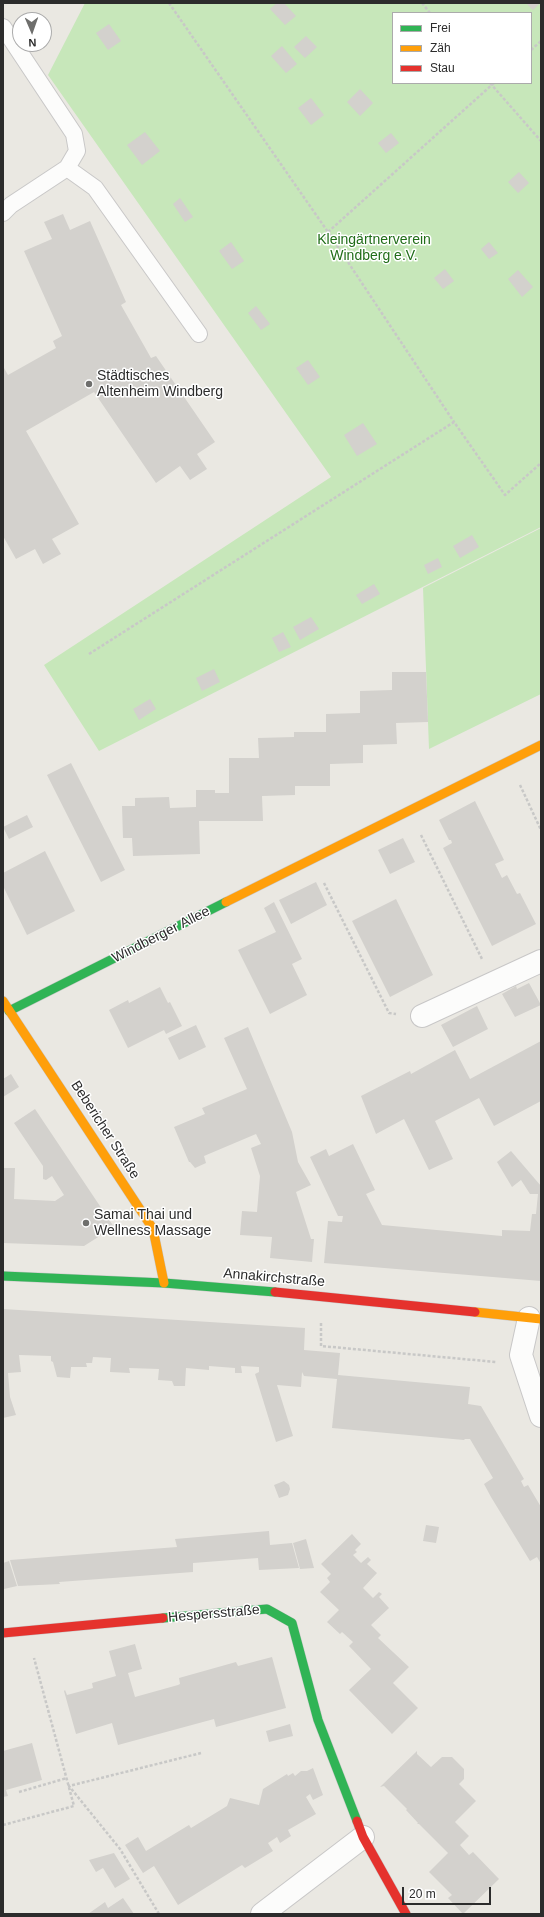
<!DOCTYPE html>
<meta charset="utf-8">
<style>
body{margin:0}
#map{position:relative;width:544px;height:1917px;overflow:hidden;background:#eae8e2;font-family:Arial,sans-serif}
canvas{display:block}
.frame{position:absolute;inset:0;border:4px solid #2c2c2c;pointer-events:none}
.legend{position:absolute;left:392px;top:12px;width:140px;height:72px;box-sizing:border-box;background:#fff;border:1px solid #ababab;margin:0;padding:5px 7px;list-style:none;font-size:12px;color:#2c2c2c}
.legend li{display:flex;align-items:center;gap:8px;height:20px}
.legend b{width:20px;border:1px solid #ababab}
.north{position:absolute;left:12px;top:12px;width:40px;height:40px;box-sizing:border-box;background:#fff;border:1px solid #ababab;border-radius:50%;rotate:178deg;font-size:11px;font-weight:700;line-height:16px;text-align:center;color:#2c2c2c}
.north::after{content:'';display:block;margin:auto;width:14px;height:18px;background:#6e6e6c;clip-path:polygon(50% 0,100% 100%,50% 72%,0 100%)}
.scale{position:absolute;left:402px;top:1887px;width:89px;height:18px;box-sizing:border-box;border:2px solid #2c2c2c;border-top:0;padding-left:5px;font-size:12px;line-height:14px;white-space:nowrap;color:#2c2c2c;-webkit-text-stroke:3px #fff;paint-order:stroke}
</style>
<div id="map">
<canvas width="544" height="1917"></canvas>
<div class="frame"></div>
<ul class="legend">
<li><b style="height:5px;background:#30b455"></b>Frei</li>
<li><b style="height:5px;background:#ff9f0a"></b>Zäh</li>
<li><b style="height:5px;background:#e5322d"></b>Stau</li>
</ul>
<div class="north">N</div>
<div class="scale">20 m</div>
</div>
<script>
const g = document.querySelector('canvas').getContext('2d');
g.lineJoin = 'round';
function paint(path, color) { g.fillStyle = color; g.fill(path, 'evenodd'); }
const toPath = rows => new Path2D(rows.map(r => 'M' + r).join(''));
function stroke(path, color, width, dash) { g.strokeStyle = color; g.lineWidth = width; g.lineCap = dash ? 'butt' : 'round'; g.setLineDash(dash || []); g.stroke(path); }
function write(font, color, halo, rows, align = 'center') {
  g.font = font + ' Arial,sans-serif'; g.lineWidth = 3; g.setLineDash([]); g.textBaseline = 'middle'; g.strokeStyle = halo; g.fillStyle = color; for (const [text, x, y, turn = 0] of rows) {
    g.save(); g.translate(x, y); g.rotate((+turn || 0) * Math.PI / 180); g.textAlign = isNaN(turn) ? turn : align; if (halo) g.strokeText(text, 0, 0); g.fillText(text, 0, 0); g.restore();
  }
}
const green = toPath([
 [85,3,541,3,541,527,99,751,44,665,331,477,48,75],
 [393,13,531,13,531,83,393,83],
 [541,528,541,694,429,749,423,588]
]);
const building = toPath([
 [277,3,284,3,296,16,285,25,270,9],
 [526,3,540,3,533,10],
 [109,24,121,41,108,50,96,33],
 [306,36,317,47,305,58,294,47],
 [282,46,297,64,286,73,271,56],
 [360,89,373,103,360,116,347,102],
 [311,98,324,115,311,125,298,108],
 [145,132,160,151,142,165,127,145],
 [391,133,399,143,386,153,378,143],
 [519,172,529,183,518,193,508,182],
 [180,198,193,217,185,222,173,204],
 [63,214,70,230,90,221,126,302,121,305,151,358,156,356,215,442,197,454,207,469,190,480,180,466,156,483,94,392,26,431,79,524,52,539,61,554,43,564,35,549,16,559,3,536,3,369,4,368,8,375,56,348,53,341,62,336,24,251,52,239,44,222],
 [231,242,244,261,232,269,219,251],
 [489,242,498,253,489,259,481,249],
 [445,269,454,281,443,289,434,278],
 [518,270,533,287,522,297,508,279],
 [256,306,270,324,261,330,248,313],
 [308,360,320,377,308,385,296,368],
 [363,423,377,444,357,456,344,435],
 [472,535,479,547,460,558,453,546],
 [438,558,442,567,428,574,424,565],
 [374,584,380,594,362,604,356,595],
 [311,617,319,629,300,640,293,627],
 [283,632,291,647,279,652,272,638],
 [214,669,220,682,202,691,196,678],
 [392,672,426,672,428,722,396,723,397,744,363,745,363,763,330,764,330,786,295,786,295,795,262,796,263,821,199,821,200,854,133,856,132,838,123,838,122,806,135,806,135,798,169,797,170,808,196,807,196,790,215,790,215,793,229,793,229,758,259,758,258,738,294,737,294,732,326,732,326,714,360,713,360,691,392,690],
 [150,699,156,709,139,720,133,709],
 [71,763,125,870,101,882,47,775],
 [475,801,504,860,495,864,502,878,507,875,517,894,520,893,536,924,492,946,443,848,452,843,451,840,449,840,439,820],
 [27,815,33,827,9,839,3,827],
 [403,838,415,862,390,874,378,850],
 [45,851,75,911,27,935,3,886,3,873],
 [316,882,327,905,291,924,279,900],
 [396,899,433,975,390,997,352,921],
 [274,902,302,959,292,964,307,995,270,1014,238,950,276,932,264,908],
 [529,983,541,1005,515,1017,502,994,516,986,517,989],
 [160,987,168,1003,170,1002,182,1026,166,1034,164,1030,128,1048,109,1010,128,1000,129,1003],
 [477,1006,488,1029,453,1047,441,1025],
 [196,1025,206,1047,179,1060,168,1038],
 [248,1027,292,1132,298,1162,311,1185,296,1192,311,1239,314,1239,312,1262,270,1258,272,1237,240,1235,242,1211,257,1212,260,1176,251,1148,261,1144,256,1134,204,1156,206,1163,195,1168,190,1162,189,1162,174,1127,205,1114,202,1108,247,1089,224,1038],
 [541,1041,541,1101,494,1126,479,1098,435,1121,453,1159,429,1170,404,1119,376,1134,361,1096,410,1071,411,1074,455,1050,470,1079],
 [11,1074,19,1087,3,1097,3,1079],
 [35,1109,114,1227,84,1246,3,1243,3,1168,15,1168,14,1199,55,1201,64,1195,52,1176,46,1180,43,1179,43,1166,14,1123],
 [353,1144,375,1190,366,1194,382,1225,502,1236,502,1230,530,1231,532,1214,536,1214,538,1194,530,1194,521,1180,512,1187,497,1162,511,1151,541,1186,541,1281,324,1263,328,1221,342,1222,343,1216,338,1216,310,1157,326,1149,329,1156],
 [3,1309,305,1328,304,1350,340,1353,338,1375,470,1387,468,1404,481,1406,524,1479,521,1481,524,1487,528,1485,541,1507,541,1564,537,1557,530,1561,491,1497,484,1484,493,1478,470,1439,465,1439,464,1440,332,1428,337,1379,304,1376,302,1372,301,1387,277,1385,293,1436,276,1442,255,1374,259,1372,259,1367,241,1366,242,1373,235,1373,235,1368,209,1366,209,1370,186,1368,185,1386,174,1386,172,1381,158,1380,159,1369,129,1368,130,1373,110,1372,111,1358,93,1357,92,1363,86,1363,87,1367,71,1367,70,1378,57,1377,53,1362,51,1361,51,1356,19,1355,21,1372,8,1373,10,1397,16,1415,3,1418],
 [284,1481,289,1485,290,1489,288,1495,279,1498,274,1485],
 [426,1525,439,1527,436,1543,423,1541],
 [269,1531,270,1545,292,1543,299,1568,259,1570,258,1558,193,1563,193,1572,59,1582,60,1584,18,1586,10,1560,177,1547,175,1539],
 [352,1534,361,1544,355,1550,357,1552,353,1555,361,1563,368,1557,371,1560,367,1564,377,1573,363,1588,373,1598,379,1592,382,1594,379,1597,389,1608,371,1625,381,1635,378,1638,409,1667,393,1683,418,1708,392,1734,349,1690,371,1669,349,1646,353,1642,342,1632,340,1634,327,1622,339,1610,320,1592,330,1582,327,1578,331,1574,321,1564],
 [306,1539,314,1568,300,1569,293,1543],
 [9,1561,17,1586,4,1589,3,1563],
 [135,1644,142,1669,128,1673,135,1697,178,1685,180,1684,179,1678,236,1662,238,1666,272,1657,286,1708,216,1727,214,1719,118,1745,112,1723,76,1734,64,1691,65,1690,67,1695,93,1688,92,1683,116,1676,109,1651],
 [290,1724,293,1736,269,1742,266,1731],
 [32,1743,42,1780,6,1790,8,1796,3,1797,3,1751],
 [417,1751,417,1754,431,1767,442,1757,452,1757,464,1769,464,1779,459,1784,476,1801,455,1822,469,1836,460,1845,469,1855,473,1852,499,1879,463,1914,448,1898,452,1895,429,1872,448,1853,419,1824,417,1824,418,1823,406,1810,407,1809,384,1786,380,1787],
 [313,1768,323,1795,313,1800,310,1794,306,1797,316,1814,288,1830,291,1836,280,1843,277,1837,268,1843,273,1851,245,1868,242,1865,178,1905,154,1866,143,1873,125,1845,138,1837,146,1851,189,1825,191,1828,227,1806,230,1798,259,1805,263,1789,287,1774,288,1776,293,1773,295,1776,301,1771,307,1771],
 [114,1853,130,1879,115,1888,103,1868,96,1872,89,1860],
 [123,1898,134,1914,88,1914,105,1902,108,1908]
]);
const path = toPath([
 [169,3,328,232,454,422],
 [422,3,430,13],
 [531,50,541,41],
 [490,83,541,141],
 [328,232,494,83],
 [89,654,454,422,505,495,541,463],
 [520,785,541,830],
 [421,835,482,959],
 [324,883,389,1013,396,1014],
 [321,1323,321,1346,496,1362],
 [19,1792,67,1778],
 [3,1825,74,1806,34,1658],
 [159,1914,120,1849,69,1786,201,1753]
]);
const lane = toPath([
 [3,27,74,134,77,151,67,168,11,205,3,213],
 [67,168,95,188,199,334]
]);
const street = toPath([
 [422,1016,541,961],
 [529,1318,521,1355,541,1416],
 [262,1914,363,1837]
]);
const fast = toPath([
 [9,1011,226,902],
 [3,1276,164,1283,275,1292],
 [163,1618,267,1609,292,1623,318,1720,357,1821]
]);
const slow = toPath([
 [226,902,541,745],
 [3,1001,153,1229,164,1283],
 [475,1312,541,1319]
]);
const jam = toPath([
 [275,1292,475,1312],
 [3,1633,163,1618],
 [357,1821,363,1837,406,1914]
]);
const markers = [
 [89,384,4,"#6e6e6c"],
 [86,1223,4,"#6e6e6c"]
];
const parkNames = [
 ["Kleingärtnerverein",374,240],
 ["Windberg e.V.",374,256]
];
const poiNames = [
 ["Städtisches",97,376],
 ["Altenheim Windberg",97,392],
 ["Samai Thai und",94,1215],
 ["Wellness Massage",94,1231]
];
const streetNames = [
 ["Windberger Allee",161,935,-27],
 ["Bebericher Straße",105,1130,57],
 ["Annakirchstraße",274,1278,5],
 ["Hespersstraße",214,1614,-5]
];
paint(green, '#c7e7ba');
paint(building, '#d3d1cd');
stroke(lane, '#c8c7c7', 18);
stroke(street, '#c8c7c7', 24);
stroke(fast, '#c8c7c7', 10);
stroke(slow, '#c8c7c7', 10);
stroke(jam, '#c8c7c7', 10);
stroke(path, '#c8c8c7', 2.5, [3, 2]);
stroke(lane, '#fcfcfb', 16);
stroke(street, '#fcfcfb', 22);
stroke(fast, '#30b455', 9);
stroke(slow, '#ff9f0a', 9);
stroke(jam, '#e5322d', 9);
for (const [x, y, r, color] of markers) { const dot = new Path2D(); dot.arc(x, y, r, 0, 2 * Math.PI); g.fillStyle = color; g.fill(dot); stroke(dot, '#fff', 1.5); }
write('14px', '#206d18', '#fff', parkNames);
write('14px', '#2c2c2c', '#fff', poiNames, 'left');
write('14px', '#2c2c2c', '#fff', streetNames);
</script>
